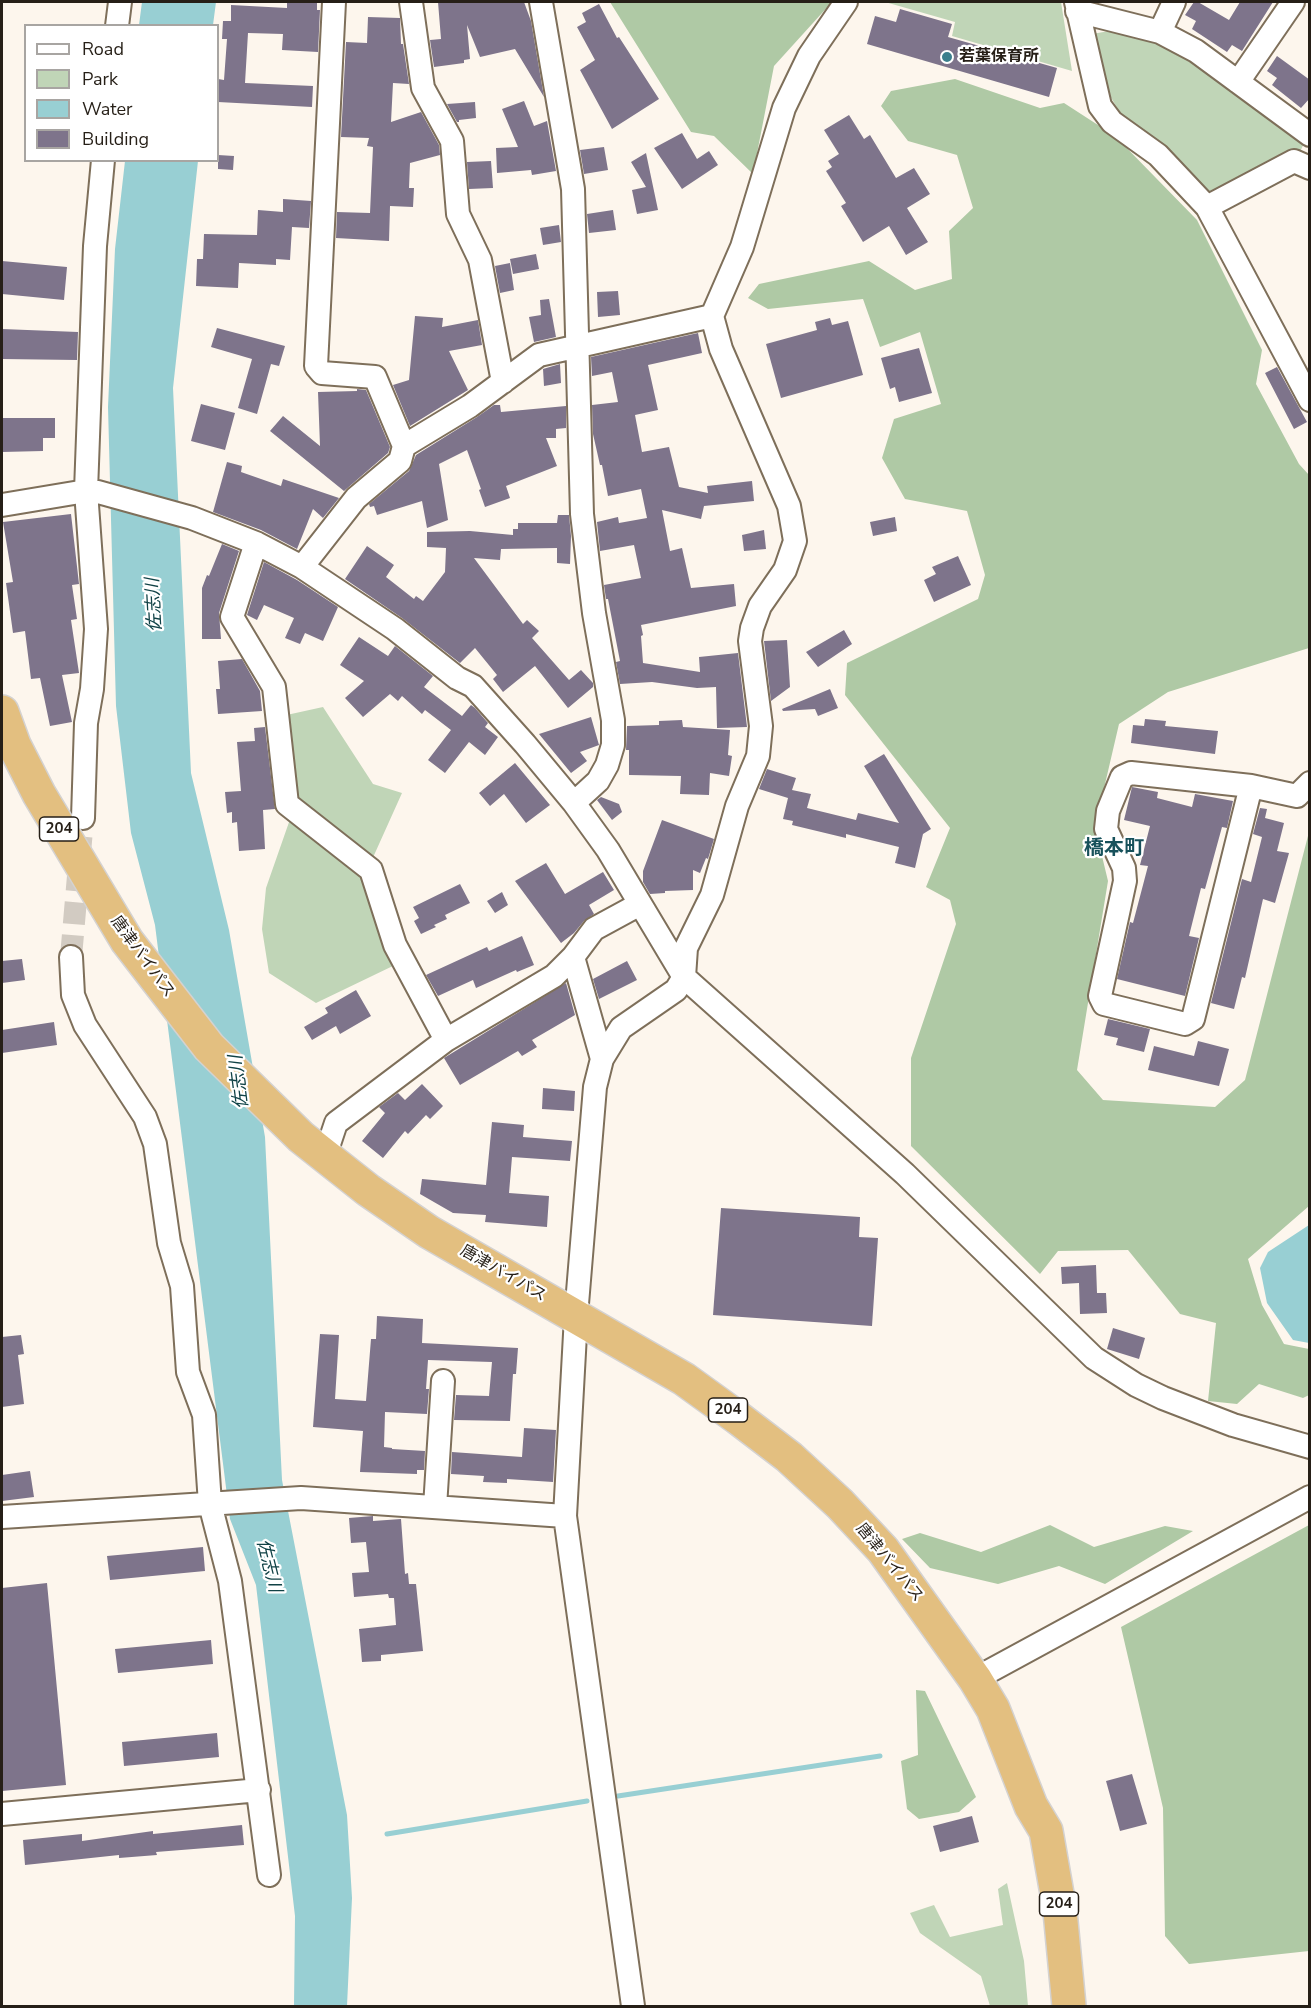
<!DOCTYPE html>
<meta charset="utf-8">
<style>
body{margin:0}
#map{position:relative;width:1311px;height:2008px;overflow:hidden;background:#fdf6ed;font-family:"Nunito Sans",sans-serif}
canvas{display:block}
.frame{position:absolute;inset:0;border:3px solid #261f17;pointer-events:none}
.legend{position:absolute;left:24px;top:24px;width:195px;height:138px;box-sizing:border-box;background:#fff;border:2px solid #a8a5a2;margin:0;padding:8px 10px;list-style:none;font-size:18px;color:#261f17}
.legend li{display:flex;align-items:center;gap:12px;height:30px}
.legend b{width:30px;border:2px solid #a8a5a2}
</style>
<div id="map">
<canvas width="1311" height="2008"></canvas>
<div class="frame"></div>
<ul class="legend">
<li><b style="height:8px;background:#fff"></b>Road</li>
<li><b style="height:16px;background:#c0d5b7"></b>Park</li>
<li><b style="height:16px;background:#98cfd3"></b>Water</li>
<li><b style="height:16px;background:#7e748b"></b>Building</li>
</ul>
</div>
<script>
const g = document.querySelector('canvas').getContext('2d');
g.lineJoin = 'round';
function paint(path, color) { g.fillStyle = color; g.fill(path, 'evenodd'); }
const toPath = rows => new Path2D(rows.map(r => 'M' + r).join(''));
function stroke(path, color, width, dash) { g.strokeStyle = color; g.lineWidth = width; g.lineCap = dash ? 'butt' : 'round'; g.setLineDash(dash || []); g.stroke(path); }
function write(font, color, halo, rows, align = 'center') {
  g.font = font + ' "Nunito Sans","Noto Sans JP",sans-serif'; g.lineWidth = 4.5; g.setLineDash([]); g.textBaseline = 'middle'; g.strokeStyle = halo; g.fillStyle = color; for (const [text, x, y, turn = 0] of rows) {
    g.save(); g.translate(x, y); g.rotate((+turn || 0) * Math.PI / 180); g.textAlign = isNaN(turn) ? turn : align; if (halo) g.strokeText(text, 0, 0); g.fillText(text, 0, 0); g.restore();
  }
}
const green = toPath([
 [885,2,1061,2,1072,71,952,36,955,22],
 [1115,30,1169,42,1305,141,1300,152,1211,195,1161,146,1121,114,1110,96,1092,34],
 [323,707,373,784,402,793,366,873,397,964,316,1003,269,973,262,929,266,888,295,805,282,716],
 [1007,1883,1024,1961,1028,2006,990,2006,981,1976,920,1933,910,1913,934,1905,950,1937,1003,1925,998,1889]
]);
const forest = toPath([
 [610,2,832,2,774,66,753,174,714,136,691,132],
 [955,79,1040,108,1064,103,1115,136,1197,220,1262,350,1256,384,1299,464,1309,475,1309,648,1168,692,1119,724,1095,827,1108,881,1077,1070,1103,1100,1215,1107,1245,1080,1309,832,1309,1206,1248,1259,1262,1305,1284,1344,1309,1349,1309,1395,1303,1398,1259,1384,1237,1404,1208,1401,1216,1323,1180,1314,1128,1250,1058,1251,1040,1274,911,1146,911,1058,956,924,950,900,926,887,950,828,845,695,847,663,978,599,985,575,967,511,905,499,882,458,894,419,941,404,920,332,880,347,863,299,768,309,748,298,759,284,869,261,915,290,952,279,949,231,973,208,957,155,908,141,881,106,891,91],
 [1050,1525,1094,1547,1165,1526,1193,1531,1105,1584,1059,1566,998,1584,930,1568,902,1539,920,1533,981,1552],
 [1309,1525,1309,1951,1189,1964,1165,1936,1163,1808,1121,1627],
 [916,1690,925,1691,976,1797,959,1812,919,1819,907,1809,901,1761,918,1755]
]);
const water = toPath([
 [142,2,216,2,213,25,139,25],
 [125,161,198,161,173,388,191,773,229,930,265,1137,282,1480,347,1815,352,1898,347,2006,294,2006,295,1916,256,1585,230,1519,155,925,131,833,116,706,108,407,115,249],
 [1309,1225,1309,1343,1293,1340,1267,1303,1260,1268,1268,1252]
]);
const stream = toPath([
 [618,1796,880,1756],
 [387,1834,587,1801]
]);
const building = toPath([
 [287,2,317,2,317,10,320,10,318,52,282,50,283,34,248,33,245,83,313,86,312,107,218,102,218,79,224,80,227,39,222,39,223,21,231,21,231,5,287,8],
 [438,2,524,2,531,21,544,97,515,49,480,57,467,25,470,59,464,60,464,63,434,67,430,40,441,39],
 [1194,2,1198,2,1229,20,1240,2,1273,2,1242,51,1232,45,1227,52,1192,29,1196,21,1185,15],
 [599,4,617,38,619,37,659,99,612,129,580,70,595,60,577,27,586,22,582,13],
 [900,9,952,24,948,37,1057,68,1049,97,867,44,875,16,896,22],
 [368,17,400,18,401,44,403,44,409,84,393,83,391,122,421,112,439,145,440,155,410,163,409,188,414,188,413,207,390,206,389,241,336,238,337,212,370,213,373,147,367,146,369,138,341,137,346,42,367,43],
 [1277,56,1310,80,1310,98,1301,108,1272,85,1277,78,1267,71],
 [524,101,534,126,547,121,556,171,532,175,531,170,497,173,496,148,518,147,502,109],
 [475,102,476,118,459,120,459,122,457,122,447,104],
 [849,115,864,139,870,135,896,178,914,168,930,194,907,208,928,242,906,255,889,226,863,242,841,206,846,203,826,171,832,167,828,161,839,154,824,130],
 [682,133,697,159,709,151,718,165,682,189,654,148],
 [604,147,608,170,584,174,580,150],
 [646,153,658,210,637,214,632,190,646,187,631,162],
 [218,155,234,156,233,170,218,169],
 [491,161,493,188,469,189,467,162],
 [283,199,311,201,309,228,292,227,290,260,276,259,276,265,239,263,238,288,196,286,197,259,203,259,204,234,257,235,258,210,283,212],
 [613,210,616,230,589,233,587,214],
 [559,225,561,242,543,245,540,228],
 [536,254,539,269,513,274,510,259],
 [2,261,67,267,64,300,2,294],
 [510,263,514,290,500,293,495,266],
 [618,291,620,315,598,317,597,292],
 [549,299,556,337,534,342,529,317,541,315,540,300],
 [415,316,443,318,442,327,478,320,482,345,449,351,468,390,410,426,393,385,409,380],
 [830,318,832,325,848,321,863,375,781,398,766,344,817,330,815,322],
 [217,328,285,346,279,366,271,364,257,414,238,408,252,359,211,347],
 [2,329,78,332,77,360,2,359],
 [698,333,702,353,648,365,658,410,635,415,642,452,669,447,679,487,708,493,707,486,752,481,754,501,704,506,701,519,662,510,670,551,682,548,691,588,734,584,736,606,641,625,643,635,641,636,643,663,700,672,699,657,738,653,747,727,717,728,716,687,697,688,652,682,620,684,616,662,620,661,608,599,606,599,604,585,641,578,634,545,600,551,597,522,618,517,619,523,647,518,641,489,608,496,602,465,600,465,593,434,592,405,618,402,612,372,592,376,591,357],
 [919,348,932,393,899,402,895,387,890,389,881,358],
 [560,364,561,383,544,386,543,369],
 [1277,367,1307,422,1294,429,1265,373],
 [357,389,366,390,390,447,388,453,344,491,270,431,283,416,320,446,318,392,357,391],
 [201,404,235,413,225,450,191,441],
 [494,405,500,405,501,412,566,406,566,428,556,429,556,438,546,438,557,466,506,486,510,498,485,507,479,490,481,489,467,450,439,464,448,520,427,528,422,501,377,515,374,506,370,507,369,504,409,471,416,455,477,417],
 [2,418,55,418,55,438,43,438,43,451,2,452],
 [227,462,242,466,241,472,281,486,283,479,339,498,323,518,313,509,297,549,261,530,213,512],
 [71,514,79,584,72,585,77,619,71,620,79,673,62,675,72,722,50,726,40,678,31,679,25,631,13,633,6,583,13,582,3,522],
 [558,515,569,515,571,536,570,564,557,563,557,548,501,549,500,560,474,558,523,624,527,620,539,631,532,638,569,680,581,670,593,683,593,687,568,708,535,666,503,692,493,679,497,675,475,648,460,663,402,618,345,579,367,546,394,565,386,577,414,599,416,596,423,601,445,572,446,548,427,547,427,532,470,531,513,535,513,529,518,529,518,523,557,523],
 [895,517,897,531,873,536,870,522],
 [764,530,766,549,744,551,742,535],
 [222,544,239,551,219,613,221,639,202,639,202,588,207,575,209,576],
 [958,556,971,585,934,602,924,580,936,574,932,567],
 [264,562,297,580,338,607,323,641,305,633,300,644,285,638,294,618,264,605,257,620,247,615],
 [844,630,852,644,818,667,806,652],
 [359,637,388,656,395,646,433,676,424,687,462,716,471,705,475,708,488,723,485,727,498,737,485,755,469,742,445,773,428,760,451,730,425,710,422,714,402,696,398,701,390,694,363,717,345,698,364,681,340,665],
 [787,640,790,687,771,701,764,641],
 [242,659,260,691,262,711,218,714,216,689,220,689,218,661],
 [830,689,838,708,818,716,815,709,783,711,782,709],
 [591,717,599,745,580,752,587,761,571,773,539,734],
 [1145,719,1166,721,1165,726,1218,731,1215,754,1131,743,1133,725,1144,726],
 [682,720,683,727,730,730,728,755,732,756,729,776,710,773,709,795,680,794,681,776,629,775,629,750,626,750,627,726,659,725,659,721],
 [265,727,275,809,263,810,265,849,239,851,237,822,232,823,232,812,227,813,225,792,241,791,237,742,255,741,254,728],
 [884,754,931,829,923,834,915,868,895,863,899,847,846,834,846,838,792,825,793,821,783,819,788,798,759,789,767,769,796,778,792,790,811,794,807,808,856,820,858,813,899,823,864,766],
 [515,763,550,805,526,823,504,794,490,806,479,793],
 [1132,787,1158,792,1157,798,1192,807,1195,794,1233,801,1227,828,1222,827,1205,889,1201,888,1189,936,1199,938,1185,996,1117,979,1130,922,1133,923,1148,866,1140,865,1150,826,1124,820],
 [601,797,619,804,622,812,612,820,597,800],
 [1260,808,1267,809,1265,818,1284,823,1277,851,1289,853,1275,903,1263,899,1245,978,1242,977,1234,1009,1211,1003,1242,879,1251,882,1262,837,1253,834],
 [662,820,714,839,708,859,706,858,700,873,693,870,693,890,665,891,665,893,650,894,643,882,643,871],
 [546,863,565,894,603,872,614,890,589,905,594,914,584,921,574,933,561,943,515,881],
 [460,884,470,903,445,915,447,919,434,925,436,927,421,934,414,921,419,918,413,907],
 [502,892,508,905,495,913,487,901],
 [522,936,534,965,517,972,516,970,476,988,473,980,438,996,426,975,487,947,489,951],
 [22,959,25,980,2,983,2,961],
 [627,961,637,980,599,999,593,979],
 [566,983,575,1015,532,1040,537,1047,522,1056,518,1051,460,1085,444,1058],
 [356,990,371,1016,340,1034,336,1026,312,1040,304,1027,328,1013,325,1008],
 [1108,1019,1150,1029,1144,1052,1116,1045,1118,1038,1104,1035],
 [54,1022,57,1045,2,1053,2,1030],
 [1198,1041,1229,1049,1219,1086,1148,1070,1154,1046,1194,1056],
 [422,1084,443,1106,430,1119,426,1115,408,1134,405,1131,383,1158,362,1141,385,1113,379,1107,398,1093,405,1100],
 [543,1088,575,1091,574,1111,542,1109],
 [492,1122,524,1125,523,1137,572,1141,570,1161,512,1157,509,1193,549,1196,547,1227,485,1222,486,1215,453,1213,420,1194,422,1179,486,1185],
 [721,1208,860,1217,859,1237,878,1238,872,1326,713,1315],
 [1096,1265,1097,1293,1106,1293,1107,1313,1080,1314,1079,1283,1062,1284,1061,1267],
 [377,1316,423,1319,422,1343,518,1348,516,1374,513,1374,510,1421,454,1420,456,1395,489,1396,492,1362,428,1360,426,1389,429,1389,427,1414,385,1412,384,1447,392,1448,392,1449,425,1451,424,1470,417,1470,417,1474,360,1472,363,1431,313,1427,320,1334,339,1335,335,1399,366,1401,371,1339,376,1339],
 [1113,1328,1145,1338,1139,1359,1107,1349],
 [21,1335,24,1354,18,1355,24,1404,2,1407,2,1337],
 [524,1428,556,1430,553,1482,507,1479,507,1483,483,1482,484,1476,451,1474,452,1452,522,1457],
 [30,1471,34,1497,2,1501,2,1475],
 [373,1516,373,1521,401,1519,405,1574,408,1573,409,1584,416,1584,423,1651,381,1655,381,1661,362,1662,359,1629,396,1625,394,1598,389,1598,388,1594,354,1597,352,1573,369,1572,366,1542,351,1543,349,1518],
 [203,1547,205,1571,110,1580,107,1556],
 [47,1583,66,1785,2,1791,2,1588],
 [211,1640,213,1664,118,1673,115,1649],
 [217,1733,219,1757,124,1766,122,1742],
 [1132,1774,1147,1824,1120,1831,1106,1781],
 [972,1816,979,1842,940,1852,933,1826],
 [242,1825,244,1845,156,1852,157,1855,119,1858,119,1855,25,1865,23,1840,82,1834,82,1841,153,1831,153,1834]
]);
const minorTunnel = toPath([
 [71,957,83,818]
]);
const minor = toPath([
 [411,2,423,88,452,141,458,214,480,260,503,382],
 [541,2,573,189,582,514,594,613,613,720,613,745,607,765,598,781,574,803],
 [1076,2,1100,106,1112,122,1158,155,1207,207,1310,400],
 [1077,11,1160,32,1196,51,1310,135],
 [117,26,120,2],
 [1160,32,1174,2],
 [1238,82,1293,2],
 [1207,207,1294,161,1310,168],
 [404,446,470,406,539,355,712,316],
 [2,505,86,491,98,492,192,518,256,543,302,567,395,629,457,678,473,686,525,744,574,803,608,850,684,977,905,1174,1094,1358,1136,1385,1163,1398,1233,1425,1310,1447],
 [256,543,232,617,274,687,287,804,371,870,395,945,446,1040],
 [302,567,356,498,400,461,404,446,375,377,322,373,316,366,334,2],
 [1251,786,1193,1019,1185,1024,1104,1004,1100,996,1125,881,1124,868,1106,829,1108,811,1122,777,1131,773,1251,786,1297,796,1310,783],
 [83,818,86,723,92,689,96,629,86,491,95,246,103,160],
 [71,957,73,995,85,1025,145,1117,155,1144,169,1243,182,1286,188,1372,204,1415,210,1504,230,1581,269,1875],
 [573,957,602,1059],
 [325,1156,336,1123,446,1040,554,976,573,957,594,929,640,904],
 [435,1507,443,1381],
 [2,1517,301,1498,565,1516],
 [975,1679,1310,1497],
 [2,1814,259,1790],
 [633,2006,565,1516,576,1316,595,1087,602,1059,621,1028,676,990,684,977,686,948,712,895,737,806,758,756,761,726,750,641,752,628,760,606,785,570,795,541,789,506,721,349,712,316,742,247,784,108,809,56,846,2]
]);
const highway = toPath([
 [2,712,14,745,39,794,127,941,209,1047,301,1137,368,1190,429,1232,684,1379,738,1418,789,1457,840,1504,883,1550,975,1679,993,1709,1031,1806,1046,1831,1060,1911,1069,2006]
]);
const markers = [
 [947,57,6,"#3b7f8d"]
];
const shields = [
 [59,829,39],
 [728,1410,39],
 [1059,1904,39]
];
const shieldNames = [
 ["204",59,829],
 ["204",728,1410],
 ["204",1059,1904]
];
const poiNames = [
 ["若葉保育所",959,57]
];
const streetNames = [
 ["唐津バイパス",142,957,54],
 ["唐津バイパス",503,1274,30],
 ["唐津バイパス",889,1563,51]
];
const waterNames = [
 ["佐志川",155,605,-93],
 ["佐志川",240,1082,-97],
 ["佐志川",268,1566,76]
];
const quarterNames = [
 ["橋本町",1114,849]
];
paint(green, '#c0d5b7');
paint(forest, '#afc9a5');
paint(water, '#98cfd3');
stroke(stream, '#98cfd3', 5);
paint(building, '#7e748b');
stroke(minorTunnel, '#d2cbc2', 22, [22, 11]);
stroke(minor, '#7e6f5a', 26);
stroke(highway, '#d4d2d1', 36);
stroke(minor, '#fff', 22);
stroke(highway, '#e3bf80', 33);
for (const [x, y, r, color] of markers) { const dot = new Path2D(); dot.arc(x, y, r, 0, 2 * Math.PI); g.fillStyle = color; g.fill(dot); stroke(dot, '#fff', 2); }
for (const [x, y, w] of shields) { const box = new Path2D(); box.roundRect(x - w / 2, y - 12, w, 24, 4.5); g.fillStyle = '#fff'; g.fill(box); stroke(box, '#261f17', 1.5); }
write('bold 15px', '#261f17', null, shieldNames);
write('bold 16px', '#261f17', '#fff', poiNames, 'left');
write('16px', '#261f17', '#fff', streetNames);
write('italic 18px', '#104246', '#fff', waterNames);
write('bold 20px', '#17515b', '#fff', quarterNames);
</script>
